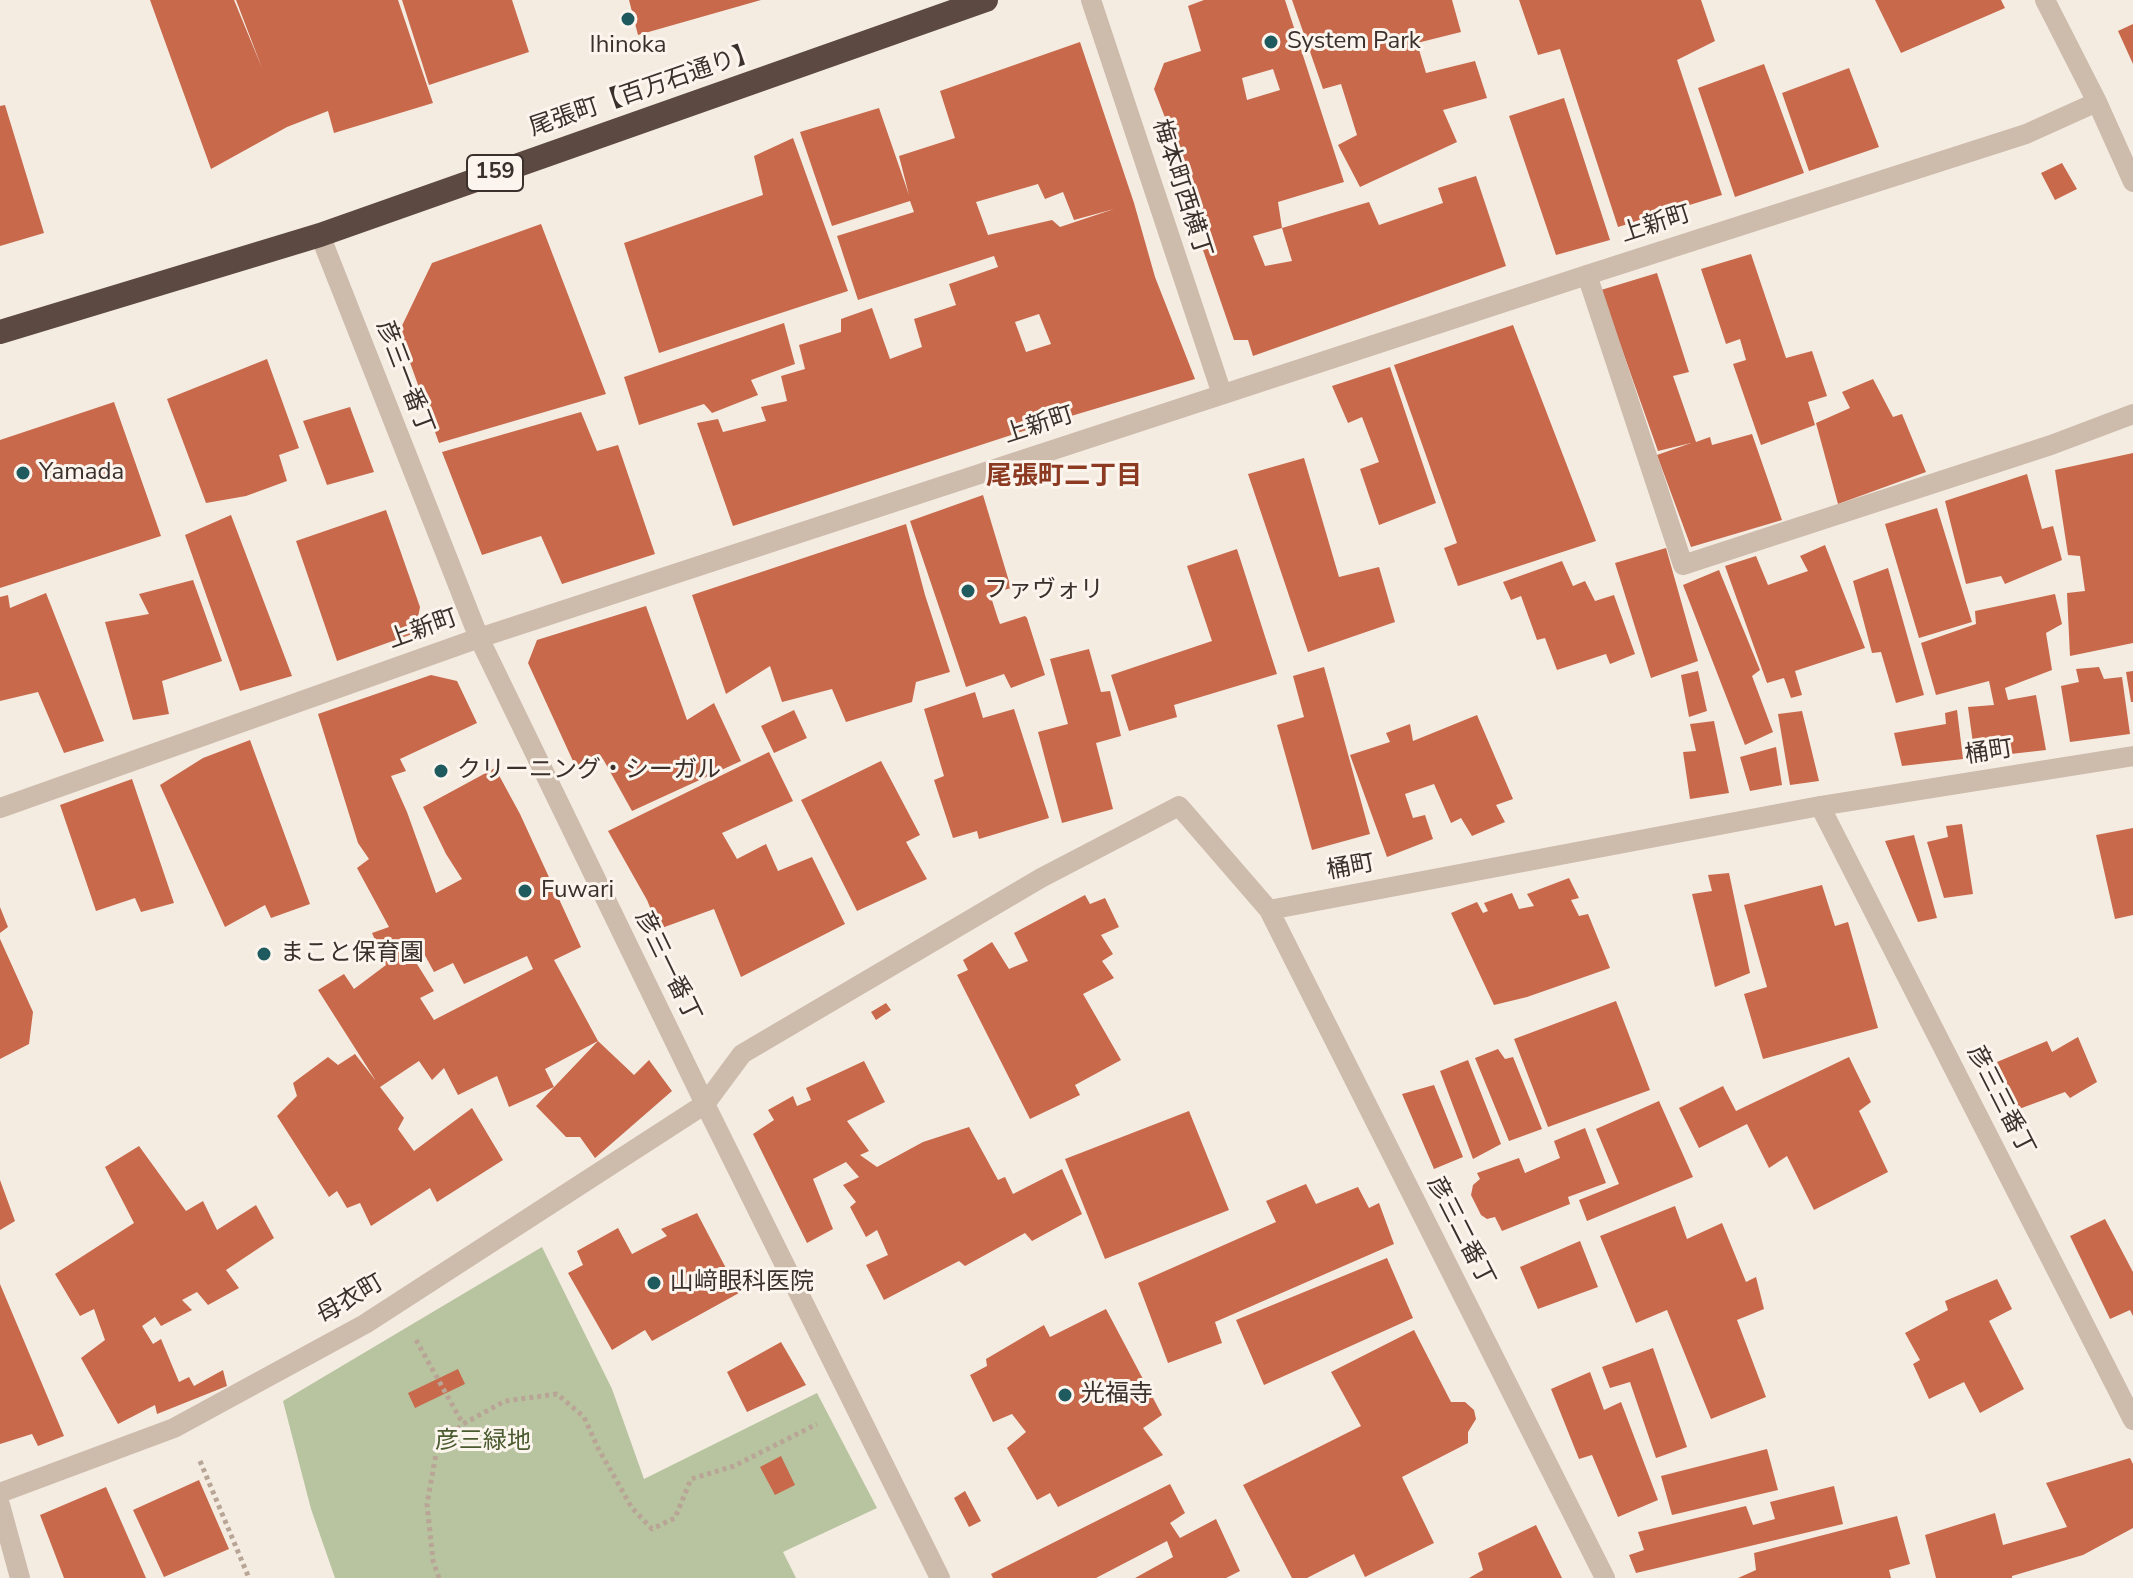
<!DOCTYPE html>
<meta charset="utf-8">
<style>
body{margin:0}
canvas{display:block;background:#f4ebe1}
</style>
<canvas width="2133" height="1578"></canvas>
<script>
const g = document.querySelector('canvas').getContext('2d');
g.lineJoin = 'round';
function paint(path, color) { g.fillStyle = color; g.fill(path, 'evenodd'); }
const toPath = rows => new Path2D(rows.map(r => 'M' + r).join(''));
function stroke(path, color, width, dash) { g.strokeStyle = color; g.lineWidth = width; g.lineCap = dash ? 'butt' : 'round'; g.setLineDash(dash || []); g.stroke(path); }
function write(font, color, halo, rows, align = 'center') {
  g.font = font + ' "Nunito Sans","Noto Sans JP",sans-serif'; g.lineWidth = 6; g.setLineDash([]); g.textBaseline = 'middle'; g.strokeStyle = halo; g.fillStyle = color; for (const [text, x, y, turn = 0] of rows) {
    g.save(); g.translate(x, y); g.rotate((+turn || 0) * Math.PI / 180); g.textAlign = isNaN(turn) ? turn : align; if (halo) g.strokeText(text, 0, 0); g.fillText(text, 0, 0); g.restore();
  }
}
const green = toPath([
 [542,1247,612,1389,644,1479,817,1393,877,1508,783,1552,796,1578,335,1578,311,1509,283,1401]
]);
const building = toPath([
 [150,0,234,0,262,68,236,0,398,0,433,103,334,133,328,111,287,127,211,169],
 [402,0,512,0,529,52,429,85],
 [629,0,761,0,638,35],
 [1204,0,1285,0,1344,182,1278,202,1282,228,1253,236,1265,266,1292,261,1282,228,1369,202,1379,225,1443,203,1438,188,1476,176,1506,266,1253,356,1248,340,1234,340,1203,250,1215,247,1154,89,1164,63,1201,51,1188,6],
 [1273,69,1280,90,1247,100,1242,78],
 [1292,0,1452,0,1461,32,1417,43,1426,73,1475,61,1487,98,1443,110,1457,142,1360,187,1338,145,1357,135,1341,84,1323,89],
 [1519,0,1701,0,1715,41,1677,60,1722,195,1618,227,1560,49,1538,55],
 [1875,0,2001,0,2005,8,1901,53],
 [2133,24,2133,64,2118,31],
 [1080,42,1134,203,1155,277,1195,379,1051,422,733,526,697,423,718,419,723,432,766,421,761,407,787,401,781,376,805,369,799,345,841,332,841,319,872,308,890,359,922,347,914,319,956,305,949,284,998,267,994,256,858,300,837,236,914,212,910,201,832,226,800,132,879,108,909,195,899,156,955,138,940,91],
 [1038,184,1045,199,1063,192,1074,220,1114,209,1060,227,1052,220,988,235,976,202],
 [1039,314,1051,344,1026,352,1015,322],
 [1764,64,1804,173,1735,197,1698,88],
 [1849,68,1879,147,1809,171,1782,93],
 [1564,98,1610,240,1556,255,1509,116],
 [5,105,44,233,0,246,0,106],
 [793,138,848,291,659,353,624,243,763,195,754,156],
 [2062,163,2077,189,2055,200,2041,173],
 [541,224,606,394,439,443,399,332,432,263],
 [1751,254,1786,358,1812,351,1827,396,1808,402,1815,425,1761,445,1733,364,1746,360,1740,339,1726,344,1701,269],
 [1657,273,1689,372,1673,376,1696,442,1710,437,1712,445,1752,434,1782,520,1691,547,1657,455,1691,443,1658,451,1601,290],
 [784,323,795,364,751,380,758,395,712,413,704,404,639,425,624,377],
 [1513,325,1596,541,1458,586,1444,548,1457,543,1394,365],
 [267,359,299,448,279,455,287,481,246,496,206,503,167,399],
 [1390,367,1436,503,1379,525,1360,469,1379,462,1362,417,1348,423,1332,386],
 [1873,379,1893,417,1902,414,1926,472,1838,504,1816,423,1850,408,1842,392],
 [114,402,161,536,0,588,0,440],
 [350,407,374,472,327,485,303,421],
 [581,412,597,451,618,445,655,554,562,584,541,536,482,555,442,452],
 [2133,453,2133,643,2070,656,2067,593,2085,591,2080,556,2068,555,2055,470],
 [1304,458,1339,577,1379,567,1395,622,1308,652,1248,474],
 [2027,474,2042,529,2053,526,2062,560,2005,584,2001,576,1966,584,1945,501],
 [983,495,1011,588,990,594,998,619,1000,624,1025,616,1027,618,1045,675,1011,688,1004,674,966,687,910,521],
 [1937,508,1972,622,1919,638,1885,524],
 [386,510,420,607,415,633,337,661,296,541],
 [231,515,292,676,240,691,185,535],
 [906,524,925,595,950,672,916,682,912,702,846,722,832,689,782,702,770,666,726,694,692,595],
 [1825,545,1865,648,1795,671,1802,695,1791,698,1784,678,1767,683,1725,566,1756,556,1768,585,1808,571,1800,556],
 [1666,548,1698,661,1651,678,1615,563],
 [1237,549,1277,674,1174,705,1177,717,1129,731,1111,675,1212,641,1187,566],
 [1562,561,1573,586,1585,581,1595,601,1614,595,1635,654,1610,664,1606,654,1557,670,1545,638,1537,640,1521,596,1511,600,1503,582],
 [1888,568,1924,695,1896,703,1881,652,1872,653,1853,581],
 [1719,570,1760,670,1752,676,1773,732,1745,745,1683,585],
 [193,580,222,661,162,681,169,714,133,720,105,622,149,614,139,594],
 [46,593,104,741,64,753,38,692,0,701,0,597,8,595,10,608],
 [2055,594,2062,624,2046,633,2052,670,2005,688,2008,700,2036,695,2046,750,1975,758,1968,707,1994,705,1989,681,1936,695,1921,643,1976,624,1975,611],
 [646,606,687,720,714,703,741,761,632,811,603,759,578,772,528,663,537,640],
 [1089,649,1101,692,1110,691,1121,736,1096,743,1113,809,1062,823,1038,732,1068,724,1050,659],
 [1324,667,1370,834,1312,850,1277,725,1304,717,1293,676],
 [2099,667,2104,679,2122,677,2130,734,2070,742,2061,686,2079,682,2076,669],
 [1698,671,1707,711,1689,717,1681,675],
 [2133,671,2133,702,2131,702,2126,672],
 [431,675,457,681,477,723,400,759,406,771,391,776,407,812,436,893,462,879,446,854,423,807,495,768,520,814,581,947,554,960,598,1041,634,1075,649,1060,672,1091,595,1158,580,1137,566,1137,536,1106,598,1041,545,1069,554,1087,509,1107,497,1076,458,1095,444,1068,432,1080,419,1061,380,1087,404,1118,398,1129,414,1151,472,1108,503,1160,437,1202,430,1188,371,1226,360,1203,347,1208,337,1191,329,1197,277,1116,297,1096,293,1083,328,1057,338,1065,355,1054,376,1081,318,990,344,974,354,989,386,965,372,933,389,927,357,868,369,859,358,843,318,714],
 [421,948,434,972,453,963,464,984,527,956,533,969,434,1020,420,998,434,991,410,953],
 [975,692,983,718,1014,709,1049,818,979,839,977,831,953,838,934,780,944,776,924,709],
 [794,710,807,738,774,753,761,726],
 [1957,710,1963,759,1902,766,1894,733,1946,724,1945,713],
 [1802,711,1819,781,1790,785,1778,714],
 [1477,715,1513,799,1496,805,1505,822,1472,836,1461,818,1451,823,1434,784,1405,794,1413,818,1425,815,1433,839,1387,857,1350,755,1390,742,1386,733,1410,724,1413,741],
 [1714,721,1729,793,1690,799,1683,752,1696,751,1690,724],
 [250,740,310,904,271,918,265,905,225,927,160,785,203,758],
 [1776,747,1782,785,1750,791,1740,757],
 [769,752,793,801,722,833,737,859,766,844,778,871,812,857,845,924,741,977,714,909,659,929,647,900,608,831],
 [881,761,920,835,906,842,927,879,857,911,801,800],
 [132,779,174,903,141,912,135,898,96,911,60,805],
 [1962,824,1973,894,1944,898,1927,842,1948,837,1946,826],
 [2133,828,2133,915,2115,919,2096,835],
 [1914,835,1937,918,1918,922,1885,841],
 [1729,873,1750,973,1715,987,1692,894,1712,891,1708,875],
 [1569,878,1579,898,1571,900,1579,916,1588,914,1610,968,1527,997,1494,1005,1451,913,1477,902,1483,913,1488,911,1484,903,1512,893,1519,909,1534,906,1527,894],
 [1822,885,1835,926,1848,922,1878,1028,1763,1059,1744,994,1767,987,1744,905],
 [1085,895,1090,904,1105,898,1119,927,1101,935,1113,954,1102,961,1114,978,1083,994,1121,1060,1075,1085,1080,1095,1030,1119,957,975,968,970,963,960,992,942,1009,969,1028,961,1014,933],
 [0,907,8,927,0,933],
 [0,939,33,1012,29,1044,0,1059],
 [1616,1001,1650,1090,1548,1127,1514,1039],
 [886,1003,891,1010,876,1020,871,1012],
 [2078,1037,2097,1082,2070,1098,2065,1092,2019,1109,1997,1062,2047,1041,2052,1052],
 [1498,1049,1505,1059,1513,1057,1542,1129,1509,1141,1475,1058],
 [1849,1057,1871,1102,1859,1111,1888,1172,1814,1210,1787,1156,1769,1168,1747,1124,1699,1148,1679,1108,1723,1086,1736,1111],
 [1468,1060,1501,1144,1473,1159,1440,1071],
 [864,1061,885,1102,847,1121,869,1151,860,1155,877,1167,923,1142,969,1127,998,1180,1005,1177,1013,1194,1062,1169,1082,1214,1032,1241,1025,1233,965,1266,959,1261,884,1300,866,1265,888,1255,877,1230,866,1237,850,1207,856,1202,843,1185,859,1177,846,1162,813,1179,833,1229,807,1243,753,1134,774,1120,768,1110,793,1096,797,1106,811,1100,806,1088],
 [1434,1085,1463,1157,1434,1169,1402,1094],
 [1659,1101,1693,1177,1587,1221,1579,1200,1619,1184,1596,1129],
 [1189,1111,1229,1210,1105,1259,1065,1159],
 [1585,1128,1606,1183,1568,1197,1570,1204,1502,1231,1495,1217,1487,1219,1481,1215,1471,1195,1473,1185,1480,1179,1477,1173,1519,1158,1525,1173,1560,1158,1554,1141],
 [139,1146,186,1211,203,1201,217,1230,256,1205,274,1238,226,1270,239,1288,208,1305,197,1292,182,1300,192,1310,161,1326,155,1317,142,1326,153,1344,161,1339,179,1382,189,1377,194,1386,223,1370,227,1386,157,1414,155,1405,118,1424,81,1358,105,1340,94,1309,80,1316,55,1274,134,1223,105,1167],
 [0,1180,15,1221,0,1230],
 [1306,1184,1316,1204,1358,1187,1369,1208,1379,1203,1394,1244,1215,1322,1222,1343,1168,1363,1138,1283,1276,1222,1266,1201],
 [1675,1206,1687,1239,1722,1223,1746,1282,1756,1277,1764,1309,1737,1320,1766,1397,1711,1419,1667,1310,1636,1323,1600,1236],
 [697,1213,739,1293,652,1341,645,1330,612,1350,568,1273,583,1265,577,1251,618,1228,632,1254,667,1236,661,1229],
 [2105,1219,2133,1272,2133,1316,2130,1310,2110,1319,2070,1236],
 [1580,1241,1598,1287,1538,1309,1520,1267],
 [1387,1258,1413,1318,1264,1385,1236,1320],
 [1997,1279,2012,1309,1989,1321,2024,1389,1980,1413,1964,1382,1929,1399,1913,1364,1920,1360,1905,1333,1948,1310,1945,1301],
 [0,1284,64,1436,38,1446,32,1434,0,1444],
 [1106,1309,1162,1415,1143,1428,1163,1455,1058,1507,1050,1493,1037,1500,1007,1448,1026,1432,1012,1414,993,1422,970,1375,987,1366,986,1359,1044,1325,1050,1337],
 [1414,1330,1451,1402,1465,1402,1474,1410,1476,1419,1468,1432,1468,1443,1402,1477,1434,1543,1365,1577,1354,1554,1307,1578,1292,1578,1243,1485,1361,1426,1331,1372],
 [781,1342,806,1385,747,1412,727,1372],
 [1653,1348,1687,1447,1656,1458,1630,1382,1610,1388,1602,1367],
 [458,1369,465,1384,415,1408,408,1393],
 [1590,1372,1604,1410,1621,1402,1658,1500,1618,1517,1592,1455,1579,1459,1551,1389],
 [1767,1449,1778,1490,1672,1515,1661,1476],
 [781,1456,795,1485,775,1495,760,1467],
 [2130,1458,2133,1464,2133,1528,2083,1555,2012,1576,2012,1578,1936,1578,1925,1535,1995,1513,2003,1545,2067,1527,2046,1483],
 [199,1480,229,1549,164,1577,133,1510],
 [1170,1484,1185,1513,1170,1523,1180,1538,1216,1519,1240,1571,1226,1578,1135,1578,1173,1557,1167,1541,1096,1578,993,1578,991,1574],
 [1834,1486,1843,1524,1636,1573,1629,1555,1644,1550,1638,1532,1746,1506,1753,1525,1775,1519,1770,1502],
 [106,1487,146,1578,64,1578,40,1515],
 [965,1491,981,1521,969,1527,954,1498],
 [1897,1516,1910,1564,1889,1570,1891,1578,1738,1578,1756,1570,1754,1553],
 [1536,1525,1562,1578,1469,1578,1483,1570,1478,1553]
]);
const path = toPath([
 [416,1340,463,1424],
 [200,1461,249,1578],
 [439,1578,433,1561,427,1504,437,1448,463,1424,505,1401,557,1394,584,1417,598,1448,632,1508,652,1529,675,1518,691,1479,734,1466,817,1424]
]);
const lane = toPath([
 [1587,275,1683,565,2051,445,2133,414]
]);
const street = toPath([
 [1091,0,1222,394],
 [2045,0,2097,102,2133,182],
 [320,235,479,638,705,1104,940,1578],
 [1820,806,2133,1420],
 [0,808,479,638,1587,275,2026,134,2097,102],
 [1269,910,1820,806,2133,756],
 [0,1493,174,1428,365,1324,705,1104,742,1054,1041,878,1179,806,1269,910,1605,1578],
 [0,1505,20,1578]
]);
const highway = toPath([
 [0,332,320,235,986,0]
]);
const markers = [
 [628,19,8,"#1f5a5e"],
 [1271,42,8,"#1f5a5e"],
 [23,473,8,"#1f5a5e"],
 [968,591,8,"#1f5a5e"],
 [441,771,8,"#1f5a5e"],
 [525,891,8,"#1f5a5e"],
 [264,954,8,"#1f5a5e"],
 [654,1283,8,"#1f5a5e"],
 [1065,1395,8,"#1f5a5e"]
];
const shields = [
 [495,173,56]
];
const shieldNames = [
 ["159",495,173]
];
const poiNames = [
 ["System Park",1287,42],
 ["Ihinoka",628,46,"center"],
 ["Yamada",39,473],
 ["ファヴォリ",984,591],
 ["クリーニング・シーガル",457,771],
 ["Fuwari",541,891],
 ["まこと保育園",280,954],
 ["山﨑眼科医院",670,1283],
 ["光福寺",1081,1395]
];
const streetNames = [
 ["尾張町【百万石通り】",644,91,-19],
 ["梅本町西横丁",1181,189,72],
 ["上新町",1656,225,-18],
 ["彦三一番丁",404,378,69],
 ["上新町",1039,426,-18],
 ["上新町",423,630,-20],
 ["桶町",1989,753,-9],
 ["桶町",1351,868,-11],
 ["彦三一番丁",667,967,64],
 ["彦三三番丁",2000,1101,63],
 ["彦三二番丁",1460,1232,63],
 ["母衣町",351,1300,-31]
];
const parkNames = [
 ["彦三緑地",483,1442]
];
const neighbourhoodNames = [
 ["尾張町二丁目",1064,478]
];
paint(green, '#b8c4a0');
paint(building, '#c8694b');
stroke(path, '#b9a596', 5, [4, 4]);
stroke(lane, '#cdbbac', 20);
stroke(street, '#cdbbac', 20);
stroke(highway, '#5c4a42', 24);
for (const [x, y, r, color] of markers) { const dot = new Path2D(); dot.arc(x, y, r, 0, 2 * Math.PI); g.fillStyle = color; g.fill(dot); stroke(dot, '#fbf5ee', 3); }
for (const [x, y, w] of shields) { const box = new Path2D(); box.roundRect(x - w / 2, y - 18, w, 36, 6); g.fillStyle = '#fbf5ee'; g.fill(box); stroke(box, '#3b302b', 2); }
write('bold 22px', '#3b302b', null, shieldNames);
write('24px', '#3b302b', '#fbf5ee', poiNames, 'left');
write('24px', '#3b302b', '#fbf5ee', streetNames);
write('24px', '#4a5a2e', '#fbf5ee', parkNames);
write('bold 26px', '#8c3b22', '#fbf5ee', neighbourhoodNames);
</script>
